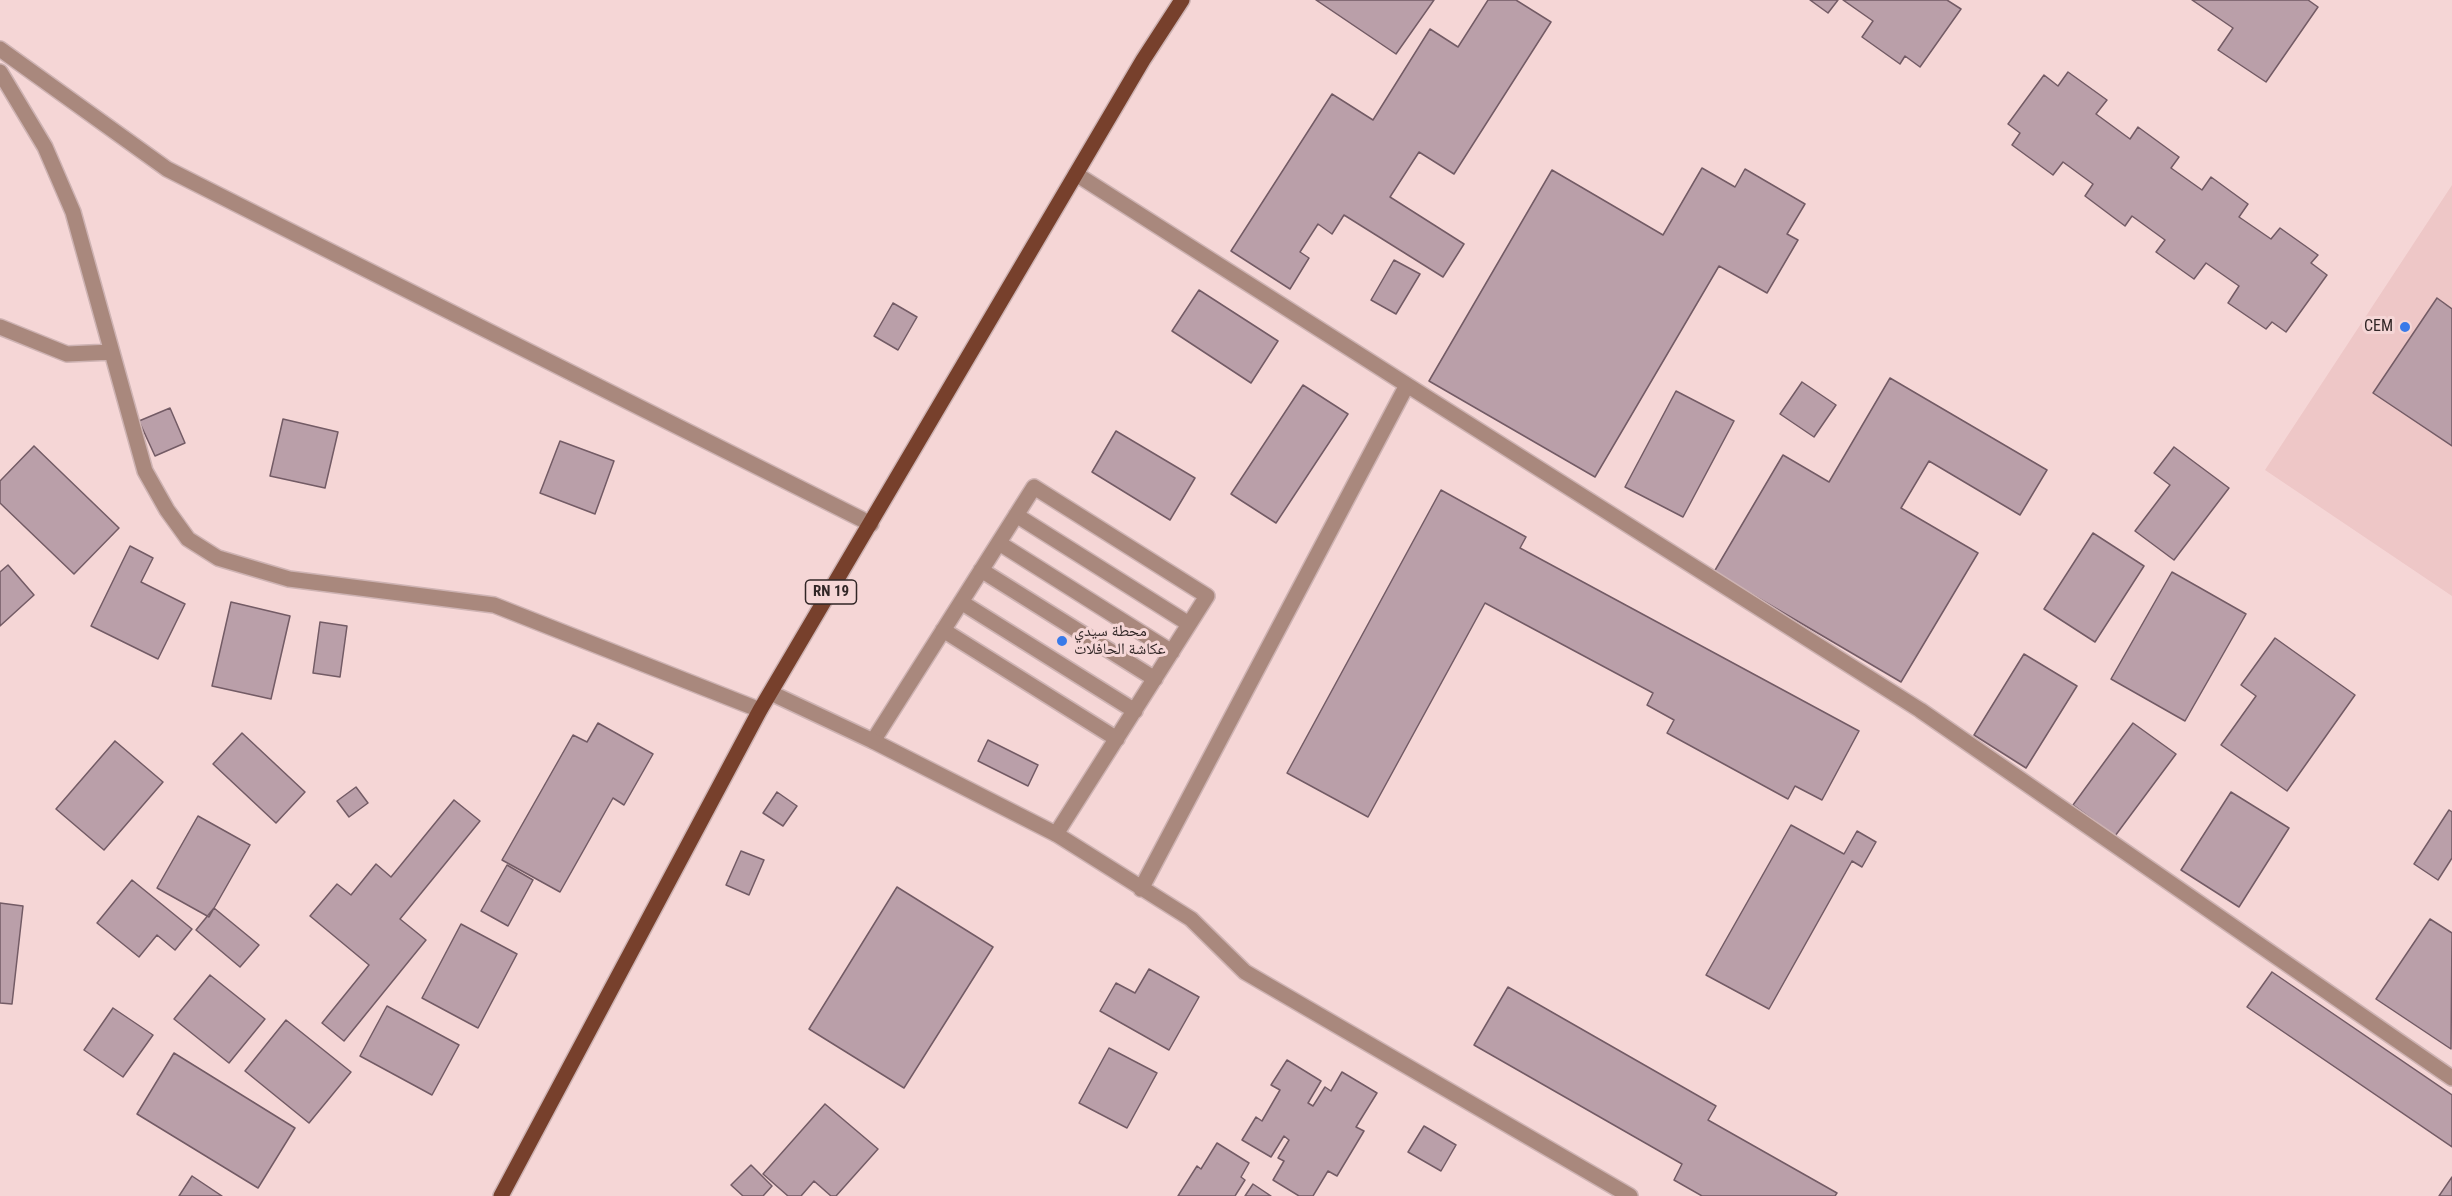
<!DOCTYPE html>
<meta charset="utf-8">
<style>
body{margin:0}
canvas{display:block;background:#f5d6d6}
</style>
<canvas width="2452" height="1196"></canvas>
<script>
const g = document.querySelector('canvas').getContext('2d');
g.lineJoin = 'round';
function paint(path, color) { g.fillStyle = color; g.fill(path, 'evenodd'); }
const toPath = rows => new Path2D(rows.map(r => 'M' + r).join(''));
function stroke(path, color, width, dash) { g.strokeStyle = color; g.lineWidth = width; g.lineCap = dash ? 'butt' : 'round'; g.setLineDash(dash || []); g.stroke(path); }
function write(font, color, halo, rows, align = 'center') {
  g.font = font + ' "Roboto Condensed","Noto Naskh Arabic",sans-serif'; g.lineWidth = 6; g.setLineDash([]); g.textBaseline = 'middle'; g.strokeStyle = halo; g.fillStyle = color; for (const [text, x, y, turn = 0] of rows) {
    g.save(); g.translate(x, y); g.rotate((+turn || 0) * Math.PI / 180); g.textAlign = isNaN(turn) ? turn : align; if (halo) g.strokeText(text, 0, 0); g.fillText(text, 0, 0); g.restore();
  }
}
const built = toPath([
 [2452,185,2452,596,2265,470]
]);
const building = toPath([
 [1316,0,1434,0,1396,54,1316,0],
 [1488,0,1516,0,1551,22,1454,174,1419,152,1390,197,1464,244,1443,277,1344,215,1332,234,1318,224,1300,252,1309,258,1290,289,1231,251,1332,94,1373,120,1430,29,1458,47,1488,0],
 [1810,0,1838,0,1828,13,1810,0],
 [1843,0,1947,0,1961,9,1920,67,1905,56,1900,64,1862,37,1873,21,1843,0],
 [2192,0,2308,0,2318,7,2266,82,2218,50,2233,28,2192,0],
 [2068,72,2107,100,2096,114,2130,139,2138,127,2179,157,2171,168,2202,190,2211,177,2248,204,2239,217,2271,239,2280,228,2318,255,2311,263,2327,275,2286,332,2272,322,2266,329,2228,303,2239,286,2206,263,2194,279,2156,252,2165,240,2132,216,2125,226,2085,196,2093,184,2063,162,2053,175,2012,145,2020,133,2008,124,2044,75,2058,86,2068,72],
 [1702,168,1735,187,1745,169,1805,204,1787,234,1798,240,1767,293,1719,266,1595,477,1429,381,1552,170,1663,235,1702,168],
 [1394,260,1420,274,1396,314,1371,300,1394,260],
 [1199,290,1278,341,1251,383,1172,331,1199,290],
 [2437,298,2452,309,2452,446,2373,393,2437,298],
 [893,303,917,317,898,350,874,336,893,303],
 [1890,378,2047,470,2020,515,1929,461,1901,508,1978,553,1901,682,1714,572,1783,455,1829,482,1890,378],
 [1802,382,1836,405,1814,437,1780,414,1802,382],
 [1303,385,1348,414,1276,523,1231,494,1303,385],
 [1676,391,1734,421,1683,517,1625,487,1676,391],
 [170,408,185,443,155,456,139,421,170,408],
 [283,419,338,432,325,488,270,476,283,419],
 [1116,431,1195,478,1170,520,1092,472,1116,431],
 [560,441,614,461,595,514,540,493,560,441],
 [34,446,119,528,74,574,0,503,0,481,34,446],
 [2174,447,2229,488,2174,560,2135,531,2170,485,2154,473,2174,447],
 [1441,490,1526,537,1520,548,1859,731,1822,800,1795,786,1788,799,1667,733,1674,720,1647,705,1653,693,1485,603,1368,817,1287,773,1441,490],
 [2093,533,2144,566,2095,642,2044,609,2093,533],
 [130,546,153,558,141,582,185,604,158,659,91,626,130,546],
 [8,565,34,595,0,626,0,572,8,565],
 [2172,572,2246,614,2185,721,2111,679,2172,572],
 [231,602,290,616,271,699,212,686,231,602],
 [320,622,347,626,340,677,313,673,320,622],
 [2275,638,2355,695,2287,791,2221,745,2256,696,2241,685,2275,638],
 [2024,654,2077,686,2026,768,1974,735,2024,654],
 [598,723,653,754,624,805,613,798,560,892,502,860,573,735,587,742,598,723],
 [2133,723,2176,754,2115,836,2073,805,2133,723],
 [242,733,305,792,276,823,213,764,242,733],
 [988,740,1038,765,1028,786,978,761,988,740],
 [115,741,163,782,104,850,56,809,115,741],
 [356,787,368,803,349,817,337,801,356,787],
 [777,792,797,806,783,826,763,813,777,792],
 [2231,792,2289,828,2239,907,2181,870,2231,792],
 [454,800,480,821,400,919,426,940,344,1041,322,1023,369,965,310,916,337,884,351,895,376,864,391,877,454,800],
 [2449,810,2452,812,2452,858,2438,880,2414,864,2449,810],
 [198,816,250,845,209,917,157,888,198,816],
 [1791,825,1844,854,1857,831,1876,842,1862,867,1852,861,1769,1009,1706,975,1791,825],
 [741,851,764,860,749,895,726,885,741,851],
 [507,865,533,880,508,926,481,911,507,865],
 [132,880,192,929,175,950,157,935,139,957,97,923,132,880],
 [897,887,993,947,904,1088,809,1029,897,887],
 [0,903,23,906,12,1004,0,1003,0,903],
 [214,908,259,945,240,967,196,930,214,908],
 [2430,919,2452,933,2451,1049,2376,999,2430,919],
 [461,924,517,954,478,1028,422,998,461,924],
 [1149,969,1199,997,1169,1050,1100,1011,1116,983,1135,993,1149,969],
 [2272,972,2452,1095,2452,1147,2247,1007,2272,972],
 [210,975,265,1019,229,1063,174,1019,210,975],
 [1508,987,1716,1106,1708,1120,1837,1193,1835,1196,1702,1196,1674,1180,1682,1164,1474,1045,1508,987],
 [387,1006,459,1045,432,1095,360,1056,387,1006],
 [113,1008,153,1035,123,1077,84,1050,113,1008],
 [286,1020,351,1072,309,1123,245,1071,286,1020],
 [1109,1048,1157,1073,1127,1128,1079,1103,1109,1048],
 [174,1053,295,1128,258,1188,137,1114,174,1053],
 [1287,1060,1321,1081,1308,1103,1313,1106,1325,1087,1331,1091,1342,1072,1377,1093,1356,1127,1364,1131,1337,1176,1328,1171,1313,1196,1299,1196,1273,1180,1284,1161,1278,1158,1289,1140,1284,1136,1271,1157,1242,1140,1256,1117,1262,1121,1280,1090,1271,1085,1287,1060],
 [825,1104,878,1149,836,1196,831,1196,814,1181,801,1196,788,1196,763,1174,825,1104],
 [1424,1126,1456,1145,1441,1171,1408,1152,1424,1126],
 [1217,1143,1249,1163,1241,1177,1245,1180,1235,1196,1178,1196,1197,1166,1201,1169,1217,1143],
 [751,1165,772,1186,763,1196,743,1196,731,1185,751,1165],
 [192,1176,222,1196,179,1196,192,1176],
 [2452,1177,2452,1196,2439,1196,2452,1177],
 [1253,1184,1271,1196,1245,1196,1253,1184]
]);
const service = toPath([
 [1016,515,1189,624],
 [999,543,1172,652],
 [981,570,1155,679],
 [961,602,1135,711],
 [943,630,1117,739],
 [873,741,1034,487,1207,596,1056,834]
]);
const minor = toPath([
 [0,49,167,169,871,524],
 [0,72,45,147,73,212,145,471,167,510,188,539,218,558,289,579,494,605,760,710],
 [1076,174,1407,385],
 [0,327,67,354,112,352],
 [771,693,873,741,1056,834,1191,919,1245,972,1630,1196],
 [1141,889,1407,385,1920,710,2452,1078]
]);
const primary = toPath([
 [501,1196,760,710,1143,60,1182,0]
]);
const markers = [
 [2405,327,6,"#397ae9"],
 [1062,641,6,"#397ae9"]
];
const shields = [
 [831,592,51]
];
const shieldNames = [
 ["RN 19",831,592]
];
const poiNames = [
 ["CEM",2393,327],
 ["محطة سيدي",1074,632,"left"],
 ["عكاشة الحافلات",1074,650,"left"]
];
paint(built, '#eec7c7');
paint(building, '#ba9fa9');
stroke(building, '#735b65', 1.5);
stroke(service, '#ceb3b3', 18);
stroke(minor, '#ceb3b3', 18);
stroke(primary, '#ceb3b3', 18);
stroke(service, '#a9887d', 15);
stroke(minor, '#a9887d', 15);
stroke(primary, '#77402c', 15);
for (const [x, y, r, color] of markers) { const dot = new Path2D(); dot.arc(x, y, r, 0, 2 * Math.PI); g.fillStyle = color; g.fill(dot); stroke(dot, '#f5d6d6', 2); }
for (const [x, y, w] of shields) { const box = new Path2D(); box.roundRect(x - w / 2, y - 12, w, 24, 4.5); g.fillStyle = '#f5d6d6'; g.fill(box); stroke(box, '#312626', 1.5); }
write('bold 15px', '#312626', null, shieldNames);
write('16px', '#312626', '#f5d6d6', poiNames, 'right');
</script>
